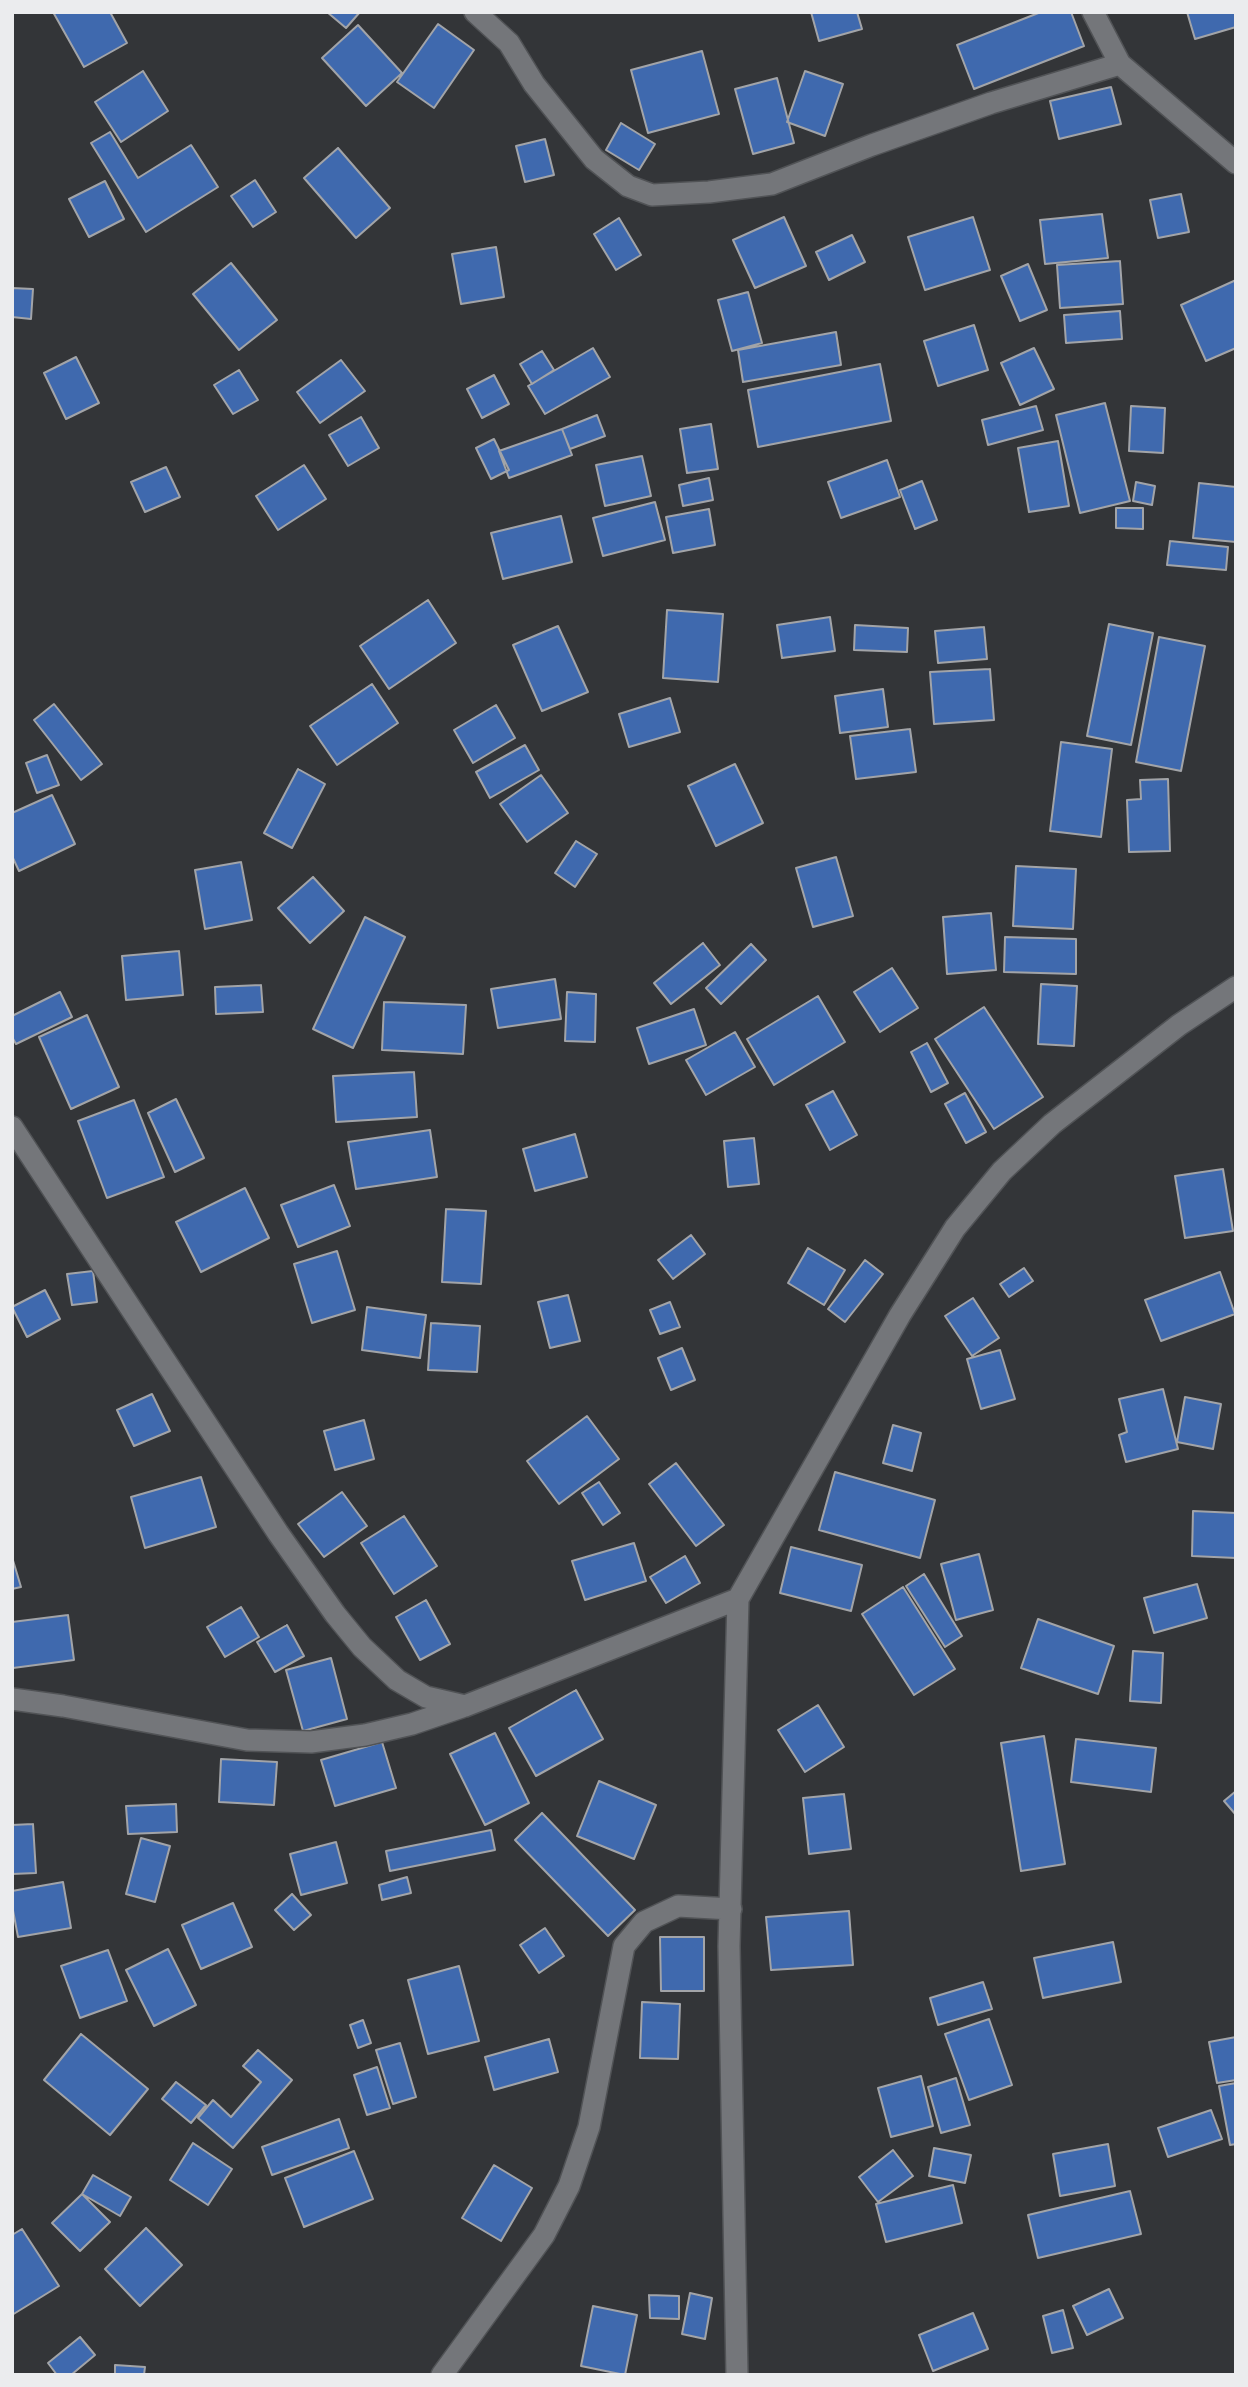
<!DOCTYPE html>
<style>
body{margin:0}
#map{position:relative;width:1248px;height:2387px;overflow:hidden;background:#333538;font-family:Rubik,sans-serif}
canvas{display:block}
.frame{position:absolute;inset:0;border:14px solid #ebecee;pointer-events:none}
</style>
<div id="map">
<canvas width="1248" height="2387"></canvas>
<div class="frame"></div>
</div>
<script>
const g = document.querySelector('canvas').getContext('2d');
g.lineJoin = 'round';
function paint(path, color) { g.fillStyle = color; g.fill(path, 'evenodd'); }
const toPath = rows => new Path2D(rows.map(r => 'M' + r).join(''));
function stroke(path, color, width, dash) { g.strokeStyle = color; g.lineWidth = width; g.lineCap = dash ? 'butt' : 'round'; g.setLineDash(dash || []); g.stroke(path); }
const building = toPath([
 [53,12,110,12,127,43,84,67,53,12],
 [327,12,360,12,346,28,327,12],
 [811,12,857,12,862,29,819,41,811,12],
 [1041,12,1071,12,1084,46,974,89,957,45,1041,12],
 [1187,12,1236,12,1236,27,1195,39,1187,12],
 [438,24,474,50,434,108,397,82,438,24],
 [358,25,402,73,366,106,322,58,358,25],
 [702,51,719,114,648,133,631,70,702,51],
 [143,71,168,111,121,142,95,102,143,71],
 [805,71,843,84,825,136,787,122,805,71],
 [777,78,794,143,753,154,735,89,777,78],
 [1111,87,1121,124,1059,139,1050,101,1111,87],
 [621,123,655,144,639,170,606,150,621,123],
 [110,132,138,178,191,145,218,187,146,232,91,143,110,132],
 [545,139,554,175,525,182,516,146,545,139],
 [338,148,390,208,356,238,304,178,338,148],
 [255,180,276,212,253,227,231,196,255,180],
 [105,181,124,219,89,237,69,199,105,181],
 [1181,194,1189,232,1158,238,1150,200,1181,194],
 [1102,214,1108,258,1045,264,1040,220,1102,214],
 [784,217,806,266,755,288,733,240,784,217],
 [973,217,990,270,925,290,908,237,973,217],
 [619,218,641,255,616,270,594,234,619,218],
 [852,235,865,262,829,280,816,252,852,235],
 [496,247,504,297,461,304,452,254,496,247],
 [1120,261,1123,304,1060,308,1057,265,1120,261],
 [231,263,277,320,239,350,193,294,231,263],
 [1028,264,1047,310,1020,321,1001,276,1028,264],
 [1236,280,1236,348,1206,361,1181,305,1236,280],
 [12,288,33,289,31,319,12,317,12,288],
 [748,292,762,343,732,351,718,300,748,292],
 [1120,311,1122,339,1066,343,1064,315,1120,311],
 [974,325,988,370,938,386,924,341,974,325],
 [836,332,841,365,743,382,738,350,836,332],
 [593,348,610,377,545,414,528,386,593,348],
 [1034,348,1054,389,1020,405,1001,363,1034,348],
 [542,351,554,370,532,384,520,364,542,351],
 [76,357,99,403,66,419,44,373,76,357],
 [341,360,365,391,320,423,297,392,341,360],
 [880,364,891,421,758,447,748,390,880,364],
 [239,370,258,400,233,414,214,385,239,370],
 [494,375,509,404,482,418,467,389,494,375],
 [1105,403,1130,501,1080,513,1056,415,1105,403],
 [1036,406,1043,430,988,445,982,420,1036,406],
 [1131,406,1165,408,1163,453,1129,451,1131,406],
 [597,415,605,436,570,449,562,429,597,415],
 [361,417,379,448,348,466,329,435,361,417],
 [711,424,718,469,687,473,680,429,711,424],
 [562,429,572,455,509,478,499,451,562,429],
 [494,439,509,470,491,479,476,448,494,439],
 [1058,441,1069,506,1029,512,1018,448,1058,441],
 [642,456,651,496,605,506,596,465,642,456],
 [887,460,900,497,841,518,828,482,887,460],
 [304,465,326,499,278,530,256,496,304,465],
 [166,467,180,497,145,512,131,482,166,467],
 [709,478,713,500,683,506,679,485,709,478],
 [922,481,937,520,915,529,900,490,922,481],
 [1136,482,1155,486,1152,505,1133,501,1136,482],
 [1199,483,1236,487,1236,542,1193,538,1199,483],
 [655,502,665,540,603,556,593,518,655,502],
 [1116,508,1143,508,1143,529,1116,528,1116,508],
 [709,509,715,545,673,553,666,517,709,509],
 [561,516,572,562,503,579,491,533,561,516],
 [1170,541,1228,547,1226,570,1167,565,1170,541],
 [428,600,456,643,389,689,360,646,428,600],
 [667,610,723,614,718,682,663,678,667,610],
 [830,617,835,651,782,658,777,625,830,617],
 [1109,624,1153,633,1131,745,1087,736,1109,624],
 [855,625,908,628,907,652,854,650,855,625],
 [558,626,588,692,542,711,513,645,558,626],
 [984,627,987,659,938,663,935,631,984,627],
 [1159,637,1205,646,1181,771,1136,762,1159,637],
 [990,669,994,720,934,724,930,672,990,669],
 [372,684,398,723,337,765,310,726,372,684],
 [883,689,888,727,840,733,835,696,883,689],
 [670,698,680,732,629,747,619,714,670,698],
 [54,704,102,764,81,780,34,720,54,704],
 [496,705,515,738,473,763,454,730,496,705],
 [910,729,916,772,856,779,850,736,910,729],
 [1061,742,1112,749,1101,837,1050,831,1061,742],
 [525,745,539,770,490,798,476,772,525,745],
 [47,755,59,785,37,793,26,763,47,755],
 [735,764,763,823,716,846,688,786,735,764],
 [298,769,325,784,292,848,264,833,298,769],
 [541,775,568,813,527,842,500,804,541,775],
 [1168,779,1170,851,1129,852,1127,800,1141,799,1140,780,1168,779],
 [52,795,75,844,19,871,12,856,12,813,52,795],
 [576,841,597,854,575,887,555,873,576,841],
 [836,857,853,916,813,927,796,868,836,857],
 [241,862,252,920,205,929,195,870,241,862],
 [1016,866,1076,869,1073,929,1013,926,1016,866],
 [313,877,344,911,310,943,278,908,313,877],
 [991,913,996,970,947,974,943,917,991,913],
 [365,917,405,937,353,1048,313,1029,365,917],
 [1005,937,1076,939,1076,974,1004,972,1005,937],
 [703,943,720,965,671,1004,654,983,703,943],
 [751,944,766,960,721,1004,706,988,751,944],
 [179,951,183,995,126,1000,122,956,179,951],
 [892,968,918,1008,880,1032,854,992,892,968],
 [555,979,561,1019,498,1028,491,989,555,979],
 [1041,984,1077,986,1074,1046,1038,1044,1041,984],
 [261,985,263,1012,216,1014,215,987,261,985],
 [60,992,72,1017,16,1044,12,1037,12,1016,60,992],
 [567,992,596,994,595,1042,565,1041,567,992],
 [818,996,845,1042,774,1085,747,1039,818,996],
 [384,1002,466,1005,463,1054,382,1050,384,1002],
 [984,1007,1043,1097,994,1129,935,1039,984,1007],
 [694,1009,706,1045,649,1064,637,1028,694,1009],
 [87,1015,119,1087,71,1109,39,1037,87,1015],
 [735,1032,755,1067,706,1095,686,1060,735,1032],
 [927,1043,948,1083,931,1092,911,1052,927,1043],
 [414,1072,417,1117,336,1122,333,1076,414,1072],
 [833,1091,857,1135,830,1150,806,1105,833,1091],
 [965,1093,986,1132,966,1143,945,1104,965,1093],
 [176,1099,204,1158,175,1172,148,1113,176,1099],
 [134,1100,164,1177,107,1198,78,1121,134,1100],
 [430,1130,437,1177,356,1189,348,1142,430,1130],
 [575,1134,587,1177,535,1191,523,1149,575,1134],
 [754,1138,759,1184,728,1187,724,1141,754,1138],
 [1223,1169,1233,1231,1185,1238,1175,1176,1223,1169],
 [334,1185,350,1226,298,1247,281,1205,334,1185],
 [245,1188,269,1238,201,1272,176,1222,245,1188],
 [446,1209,486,1211,481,1284,442,1282,446,1209],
 [691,1235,705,1254,673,1279,658,1260,691,1235],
 [808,1248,845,1270,824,1305,788,1283,808,1248],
 [337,1251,355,1310,312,1323,294,1264,337,1251],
 [865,1260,883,1274,845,1322,828,1309,865,1260],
 [1024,1268,1033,1281,1009,1297,1000,1284,1024,1268],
 [93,1271,97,1302,72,1305,67,1274,93,1271],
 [1220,1272,1235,1314,1161,1341,1145,1300,1220,1272],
 [45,1290,60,1319,27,1337,12,1307,45,1290],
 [568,1295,580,1341,550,1348,538,1302,568,1295],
 [973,1298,999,1338,972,1356,945,1316,973,1298],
 [670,1302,680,1327,660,1334,650,1310,670,1302],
 [367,1307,426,1315,420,1358,362,1350,367,1307],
 [431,1323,480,1326,477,1372,428,1370,431,1323],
 [682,1348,695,1380,671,1390,658,1358,682,1348],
 [1000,1350,1015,1399,981,1409,967,1359,1000,1350],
 [1163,1389,1178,1449,1126,1462,1119,1435,1127,1432,1119,1399,1163,1389],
 [152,1394,170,1431,134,1446,117,1410,152,1394],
 [1185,1397,1221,1404,1213,1449,1177,1442,1185,1397],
 [587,1416,619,1459,559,1504,527,1461,587,1416],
 [364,1420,374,1459,335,1470,324,1431,364,1420],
 [893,1425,921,1433,912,1471,883,1463,893,1425],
 [676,1463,724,1525,696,1546,649,1484,676,1463],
 [835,1472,935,1500,920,1558,819,1530,835,1472],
 [201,1477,216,1527,145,1548,131,1497,201,1477],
 [599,1482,620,1513,603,1525,582,1493,599,1482],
 [342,1492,367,1526,324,1557,298,1524,342,1492],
 [1193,1511,1236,1513,1236,1558,1192,1556,1193,1511],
 [404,1516,437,1566,394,1594,361,1543,404,1516],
 [634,1543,646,1581,585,1600,572,1561,634,1543],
 [791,1547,862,1565,851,1611,780,1593,791,1547],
 [979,1554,993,1610,956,1620,941,1564,979,1554],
 [685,1556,700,1583,666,1603,650,1577,685,1556],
 [12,1557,21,1587,12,1589,12,1557],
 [924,1574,962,1636,945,1647,906,1586,924,1574],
 [1197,1584,1207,1618,1154,1633,1144,1598,1197,1584],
 [903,1587,955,1669,914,1695,862,1614,903,1587],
 [426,1600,450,1644,420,1660,396,1617,426,1600],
 [241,1607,259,1637,225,1657,207,1627,241,1607],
 [68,1615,74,1660,13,1668,12,1622,68,1615],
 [1038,1619,1114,1646,1098,1694,1021,1668,1038,1619],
 [287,1625,304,1656,275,1672,257,1642,287,1625],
 [1133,1651,1163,1653,1161,1703,1130,1701,1133,1651],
 [331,1658,347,1719,303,1731,286,1670,331,1658],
 [576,1690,603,1739,536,1776,509,1728,576,1690],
 [818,1705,844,1747,805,1772,778,1730,818,1705],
 [495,1733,529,1803,485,1825,450,1754,495,1733],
 [1044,1736,1065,1864,1021,1871,1001,1743,1044,1736],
 [1076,1739,1156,1748,1151,1792,1071,1782,1076,1739],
 [382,1742,396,1788,335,1806,321,1760,382,1742],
 [221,1759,277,1762,274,1805,219,1802,221,1759],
 [599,1781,656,1805,634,1859,577,1836,599,1781],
 [1236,1791,1236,1815,1224,1801,1236,1791],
 [844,1794,851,1849,809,1854,803,1798,844,1794],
 [176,1804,177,1832,128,1834,126,1806,176,1804],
 [542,1813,635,1910,608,1936,515,1840,542,1813],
 [33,1824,36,1873,12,1874,12,1825,33,1824],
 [491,1830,495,1850,390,1871,386,1851,491,1830],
 [141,1838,170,1846,155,1902,126,1894,141,1838],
 [336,1842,347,1883,301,1895,290,1854,336,1842],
 [407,1877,411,1893,382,1900,379,1885,407,1877],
 [63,1882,71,1928,18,1937,12,1905,12,1891,63,1882],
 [292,1894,311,1915,294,1930,275,1910,292,1894],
 [233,1903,252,1947,201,1969,182,1925,233,1903],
 [849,1911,853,1965,771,1970,766,1917,849,1911],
 [545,1928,564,1956,539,1973,520,1945,545,1928],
 [660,1937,704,1937,704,1991,661,1991,660,1937],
 [1113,1942,1121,1982,1043,1998,1034,1958,1113,1942],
 [168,1949,196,2005,154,2026,126,1970,168,1949],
 [108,1950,127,2001,80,2018,61,1966,108,1950],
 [459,1966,479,2041,428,2054,408,1980,459,1966],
 [983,1982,992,2009,938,2025,930,1998,983,1982],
 [642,2002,680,2004,678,2059,640,2058,642,2002],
 [989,2019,1012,2085,969,2100,945,2034,989,2019],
 [363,2020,371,2043,358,2048,350,2025,363,2020],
 [81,2034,148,2089,110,2135,44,2080,81,2034],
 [1236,2037,1236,2080,1217,2083,1209,2042,1236,2037],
 [549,2039,558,2072,494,2090,485,2057,549,2039],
 [400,2043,416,2097,393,2104,376,2050,400,2043],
 [258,2050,292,2080,233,2148,198,2118,213,2100,231,2117,261,2082,243,2066,258,2050],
 [377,2067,390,2108,367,2115,354,2075,377,2067],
 [921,2076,933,2126,891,2137,878,2088,921,2076],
 [956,2078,970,2125,941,2133,928,2087,956,2078],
 [176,2082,206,2105,191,2123,162,2099,176,2082],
 [1236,2083,1236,2144,1230,2145,1219,2086,1236,2083],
 [1211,2110,1222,2139,1168,2157,1158,2128,1211,2110],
 [339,2119,349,2148,272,2175,262,2147,339,2119],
 [193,2143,232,2169,208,2205,170,2180,193,2143],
 [1108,2144,1115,2186,1060,2196,1053,2154,1108,2144],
 [934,2148,971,2155,965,2183,929,2176,934,2148],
 [893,2150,913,2176,878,2202,859,2177,893,2150],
 [354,2151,373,2199,304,2227,285,2178,354,2151],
 [494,2165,532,2188,501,2241,462,2218,494,2165],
 [93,2175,131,2197,120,2216,82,2194,93,2175],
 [953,2185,962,2223,886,2242,876,2204,953,2185],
 [1130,2191,1141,2234,1038,2258,1028,2215,1130,2191],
 [82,2194,110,2222,80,2251,52,2223,82,2194],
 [146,2228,182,2265,140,2306,105,2269,146,2228],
 [22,2229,59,2286,12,2315,12,2235,22,2229],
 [1109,2289,1123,2318,1087,2335,1073,2306,1109,2289],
 [690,2293,712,2298,705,2339,682,2334,690,2293],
 [649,2295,679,2296,679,2319,650,2318,649,2295],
 [593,2306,637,2315,625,2375,581,2366,593,2306],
 [1063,2310,1073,2348,1052,2353,1043,2316,1063,2310],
 [973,2313,988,2349,933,2371,919,2335,973,2313],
 [80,2337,95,2355,71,2375,57,2375,48,2363,80,2337],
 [115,2365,145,2367,144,2375,115,2375,115,2365]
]);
const minor = toPath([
 [475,12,509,43,534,84,594,159,628,186,652,195,709,192,772,184,872,145,991,103,1120,64],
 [1093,12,1120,64,1236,163],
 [12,1127,278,1533,335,1614,362,1647,397,1680,426,1697,465,1706],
 [12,1699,63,1706,247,1740,311,1742,365,1735,412,1724,465,1706,738,1599],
 [442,2375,544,2235,569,2186,589,2127,624,1946,644,1922,678,1906,731,1909],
 [737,2375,729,1946,738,1599,900,1315,955,1228,1002,1171,1052,1124,1179,1025,1236,987]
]);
paint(building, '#3f69ae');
stroke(building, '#a2a4a8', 2);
stroke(minor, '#515356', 24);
stroke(minor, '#74767a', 21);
</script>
